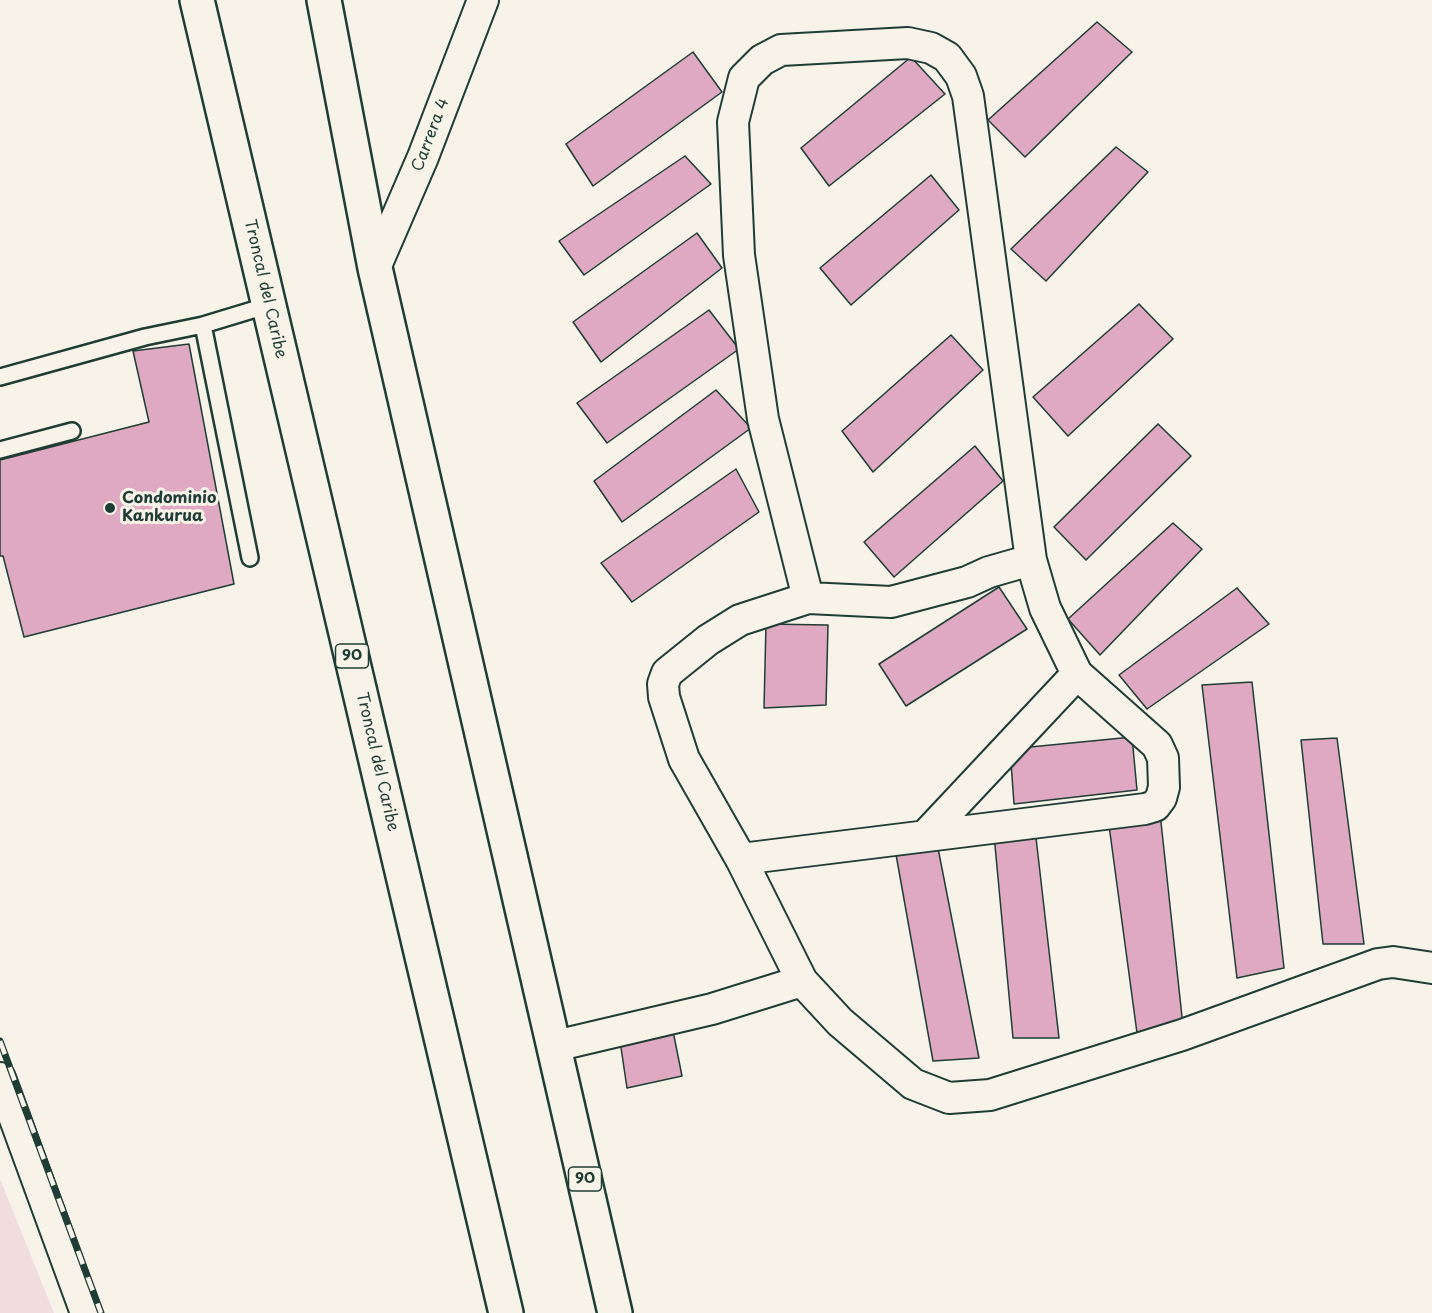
<!DOCTYPE html>
<style>
body{margin:0}
canvas{display:block;background:#f7f3e8}
</style>
<canvas width="1432" height="1313"></canvas>
<script>
const g = document.querySelector('canvas').getContext('2d');
g.lineJoin = 'round';
function paint(path, color) { g.fillStyle = color; g.fill(path, 'evenodd'); }
const toPath = rows => new Path2D(rows.map(r => 'M' + r).join(''));
function stroke(path, color, width, dash) { g.strokeStyle = color; g.lineWidth = width; g.lineCap = dash ? 'butt' : 'round'; g.setLineDash(dash || []); g.stroke(path); }
function write(font, color, halo, rows, align = 'center') {
  g.font = font + ' "Playpen Sans",sans-serif'; g.lineWidth = 6; g.setLineDash([]); g.textBaseline = 'middle'; g.strokeStyle = halo; g.fillStyle = color; for (const [text, x, y, turn = 0] of rows) {
    g.save(); g.translate(x, y); g.rotate((+turn || 0) * Math.PI / 180); g.textAlign = isNaN(turn) ? turn : align; if (halo) g.strokeText(text, 0, 0); g.fillText(text, 0, 0); g.restore();
  }
}
const built = toPath([
 [0,1179,54,1313,0,1313]
]);
const building = toPath([
 [1097,22,1132,52,1025,157,988,120,1097,22],
 [693,52,722,92,593,186,566,144,693,52],
 [911,57,945,94,829,186,801,148,911,57],
 [1116,147,1148,172,1046,281,1011,249,1116,147],
 [685,156,711,184,584,275,559,241,685,156],
 [931,175,959,210,851,305,820,268,931,175],
 [697,233,722,268,601,362,573,322,697,233],
 [1139,304,1173,339,1068,436,1033,397,1139,304],
 [709,310,739,349,607,443,577,403,709,310],
 [951,335,983,370,873,472,842,431,951,335],
 [189,344,234,584,24,637,3,556,0,556,0,460,149,422,133,351,189,344],
 [716,390,751,428,622,522,594,481,716,390],
 [1158,424,1191,456,1086,560,1054,527,1158,424],
 [975,446,1003,481,894,577,864,542,975,446],
 [736,469,759,512,632,602,601,563,736,469],
 [1173,523,1202,549,1100,655,1068,619,1173,523],
 [999,587,1027,629,906,706,879,664,999,587],
 [1237,588,1269,624,1147,709,1119,675,1237,588],
 [766,624,828,625,826,705,764,708,766,624],
 [1252,682,1284,968,1237,978,1202,685,1252,682],
 [1132,737,1137,790,1014,804,1010,749,1132,737],
 [1337,738,1364,944,1323,944,1301,740,1337,738],
 [1160,813,1183,1026,1137,1033,1108,818,1160,813],
 [1035,829,1059,1038,1013,1038,994,835,1035,829],
 [937,843,979,1058,933,1061,895,849,937,843],
 [673,1031,682,1076,627,1088,620,1041,673,1031]
]);
const lane = toPath([
 [0,377,145,337,203,325],
 [0,450,72,431],
 [250,558,203,325,269,305]
]);
const street = toPath([
 [375,268,423,157,483,0],
 [1031,560,989,572,967,582,891,602,808,598,740,620,708,640,667,673,663,684,664,697,684,759,741,859,802,981,840,1022,913,1084,949,1098,990,1095,1182,1035,1378,964,1393,962,1432,968],
 [926,835,1077,674],
 [741,859,1145,809,1155,806,1161,798,1164,787,1163,758,1157,745,1077,674,1045,608,1031,560,968,96,961,76,947,57,931,48,908,43,781,50,762,60,744,78,733,122,739,255,763,419,808,598],
 [555,1046,712,1009,802,981],
 [0,1078,86,1313]
]);
const highway = toPath([
 [197,0,506,1313],
 [324,0,375,268,615,1313]
]);
const rail = toPath([
 [0,1041,101,1313]
]);
const markers = [
 [110,508,6,"#1f3d34"]
];
const shields = [
 [352,656,33],
 [585,1179,33]
];
const shieldNames = [
 ["90",352,656],
 ["90",585,1179]
];
const streetNames = [
 ["Carrera 4",431,135,-69],
 ["Troncal del Caribe",265,289,77],
 ["Troncal del Caribe",377,762,77]
];
const poiNames = [
 ["Condominio",122,499],
 ["Kankurua",122,517]
];
paint(built, '#f0dddc');
paint(building, '#dea9c1');
stroke(building, '#1f3d34', 1.5);
stroke(lane, '#1f3d34', 20);
stroke(street, '#1f3d34', 34);
stroke(highway, '#1f3d34', 38);
stroke(lane, '#f7f3e8', 15);
stroke(street, '#f7f3e8', 30);
stroke(highway, '#f7f3e8', 33);
stroke(rail, '#1f3d34', 7);
stroke(rail, '#f7f3e8', 4.5, [14]);
for (const [x, y, r, color] of markers) { const dot = new Path2D(); dot.arc(x, y, r, 0, 2 * Math.PI); g.fillStyle = color; g.fill(dot); stroke(dot, '#f7f3e8', 2); }
for (const [x, y, w] of shields) { const box = new Path2D(); box.roundRect(x - w / 2, y - 12, w, 24, 4.5); g.fillStyle = '#f7f3e8'; g.fill(box); stroke(box, '#1f3d34', 1.5); }
write('bold 15px', '#1f3d34', null, shieldNames);
write('16px', '#1f3d34', '#f7f3e8', streetNames);
write('bold 16px', '#1f3d34', '#f7f3e8', poiNames, 'left');
</script>
